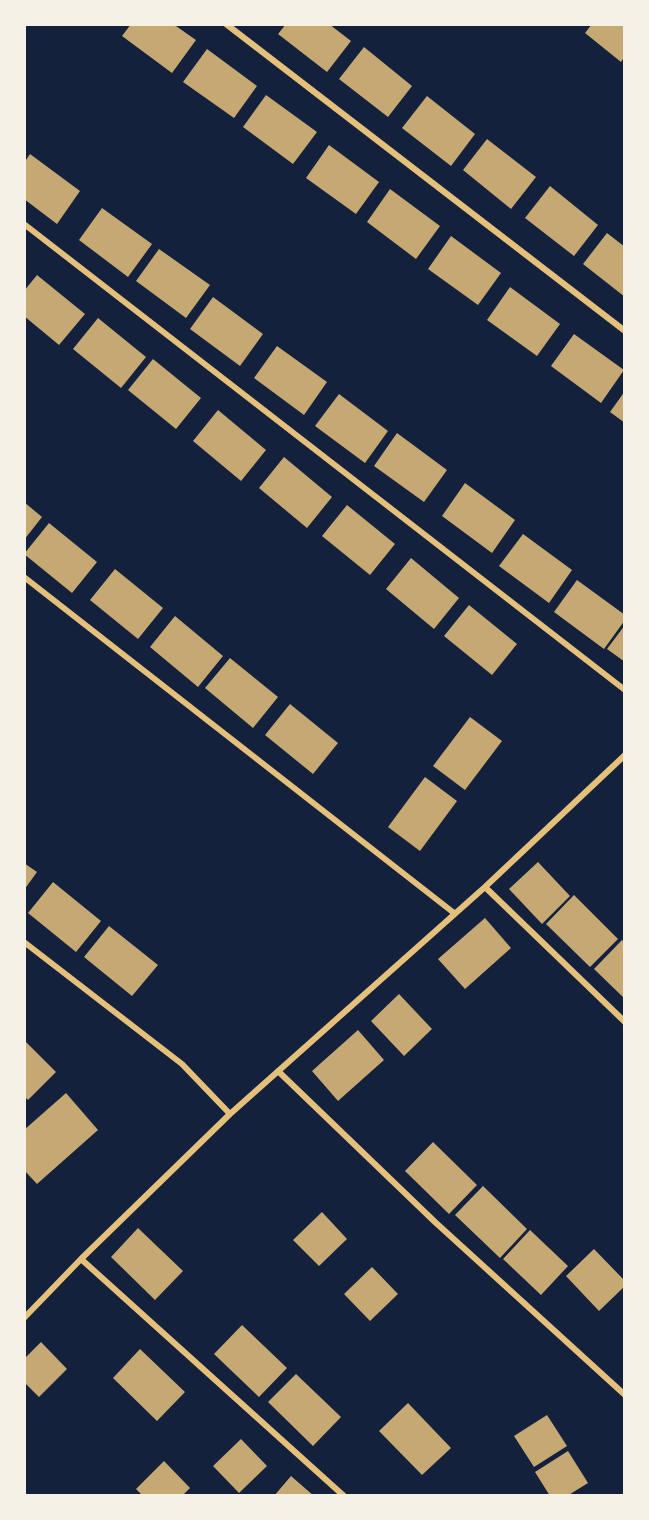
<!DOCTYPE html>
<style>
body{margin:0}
#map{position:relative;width:649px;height:1520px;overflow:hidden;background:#14213d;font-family:"Public Sans",sans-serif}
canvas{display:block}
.frame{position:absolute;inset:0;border:26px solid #f6f1e7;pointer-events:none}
</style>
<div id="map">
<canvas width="649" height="1520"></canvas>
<div class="frame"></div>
</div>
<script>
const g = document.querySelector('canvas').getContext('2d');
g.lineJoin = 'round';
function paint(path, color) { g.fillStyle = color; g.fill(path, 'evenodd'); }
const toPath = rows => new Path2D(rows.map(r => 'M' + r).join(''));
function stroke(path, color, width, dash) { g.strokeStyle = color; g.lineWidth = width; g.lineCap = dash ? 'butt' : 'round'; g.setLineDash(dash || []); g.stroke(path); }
const building = toPath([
 [131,24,173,24,196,40,172,73,122,36],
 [286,24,329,24,351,41,327,72,278,34],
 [592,24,625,24,625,56,621,62,585,33],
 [364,47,412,86,388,117,339,79],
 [207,49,257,86,234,118,183,82],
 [266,95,317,132,293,164,243,127],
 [427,96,475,134,451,166,402,128],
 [487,139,536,177,511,209,463,170],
 [329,145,379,182,356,214,306,178],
 [30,154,80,191,57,224,24,199,24,163],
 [550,186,598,225,574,256,525,218],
 [390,189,440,226,416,259,367,222],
 [102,208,152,244,128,277,79,240],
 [607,233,625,247,625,297,583,264],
 [451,236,501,273,478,305,428,269],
 [159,249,210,285,186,318,136,281],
 [37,275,85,314,59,345,24,316,24,291],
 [510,287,560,324,537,356,487,320],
 [213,297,263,334,240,366,190,329],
 [98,318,146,357,121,388,73,349],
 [574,334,624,370,601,403,551,366],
 [277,346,327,382,304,415,254,378],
 [153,359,201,398,176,429,128,390],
 [625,391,625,423,610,412],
 [339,394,388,431,365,463,315,426],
 [218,410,266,450,241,481,193,441],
 [397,433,447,470,424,502,374,466],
 [284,457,332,497,307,528,259,488],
 [465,483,515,520,492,553,442,516],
 [24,502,42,517,24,540],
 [347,505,395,544,370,575,322,536],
 [49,523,97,562,72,593,24,554],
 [523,534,572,570,549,603,499,566],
 [411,558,459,598,434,629,386,589],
 [115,569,163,608,138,639,90,600],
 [577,580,625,615,625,620,604,649,554,612],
 [469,605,517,644,492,675,444,636],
 [175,616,223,656,198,687,150,647],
 [625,625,625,662,607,649],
 [230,658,278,697,253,728,205,688],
 [290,704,338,743,313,774,265,735],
 [470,717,502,741,465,790,433,766],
 [425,777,457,801,420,851,388,827],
 [538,862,570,896,542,924,509,889],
 [24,863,37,872,24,890],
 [53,882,101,921,76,952,28,913],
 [574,895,618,939,590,967,546,924],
 [485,918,511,948,465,989,438,959],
 [109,926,158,965,132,996,84,957],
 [622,940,625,943,625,999,594,969],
 [399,994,432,1029,404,1056,371,1021],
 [358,1030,384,1060,338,1101,312,1071],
 [24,1040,56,1072,28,1100,24,1096],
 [66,1093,98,1130,37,1184,24,1170,24,1130],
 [433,1142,477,1185,449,1214,405,1171],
 [483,1186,527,1229,500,1258,455,1215],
 [322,1212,347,1239,319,1266,293,1240],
 [138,1228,183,1271,155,1300,111,1257],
 [530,1230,568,1266,541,1295,503,1259],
 [594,1249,625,1281,625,1286,599,1311,566,1276],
 [372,1267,398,1294,370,1321,344,1294],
 [242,1325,287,1368,259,1397,214,1354],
 [41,1342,67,1369,39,1397,24,1382,24,1359],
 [140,1349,185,1392,157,1421,113,1378],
 [296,1374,341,1417,313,1446,268,1402],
 [408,1403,451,1448,422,1475,379,1431],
 [547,1415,567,1446,534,1467,514,1436],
 [241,1439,267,1466,239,1493,213,1466],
 [568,1451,588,1483,567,1496,550,1496,535,1472],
 [164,1461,190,1488,182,1496,143,1496,136,1489],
 [291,1476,314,1496,274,1496]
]);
const minor = toPath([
 [226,24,625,331],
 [24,224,625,690],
 [24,577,454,913],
 [485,887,625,1022],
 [24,942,182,1064,230,1114],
 [278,1071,435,1222,625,1395],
 [81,1259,344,1496],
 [24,1318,81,1259,230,1114,485,887,625,755]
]);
paint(building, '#c6a872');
stroke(minor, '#e5c07b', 6);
</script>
